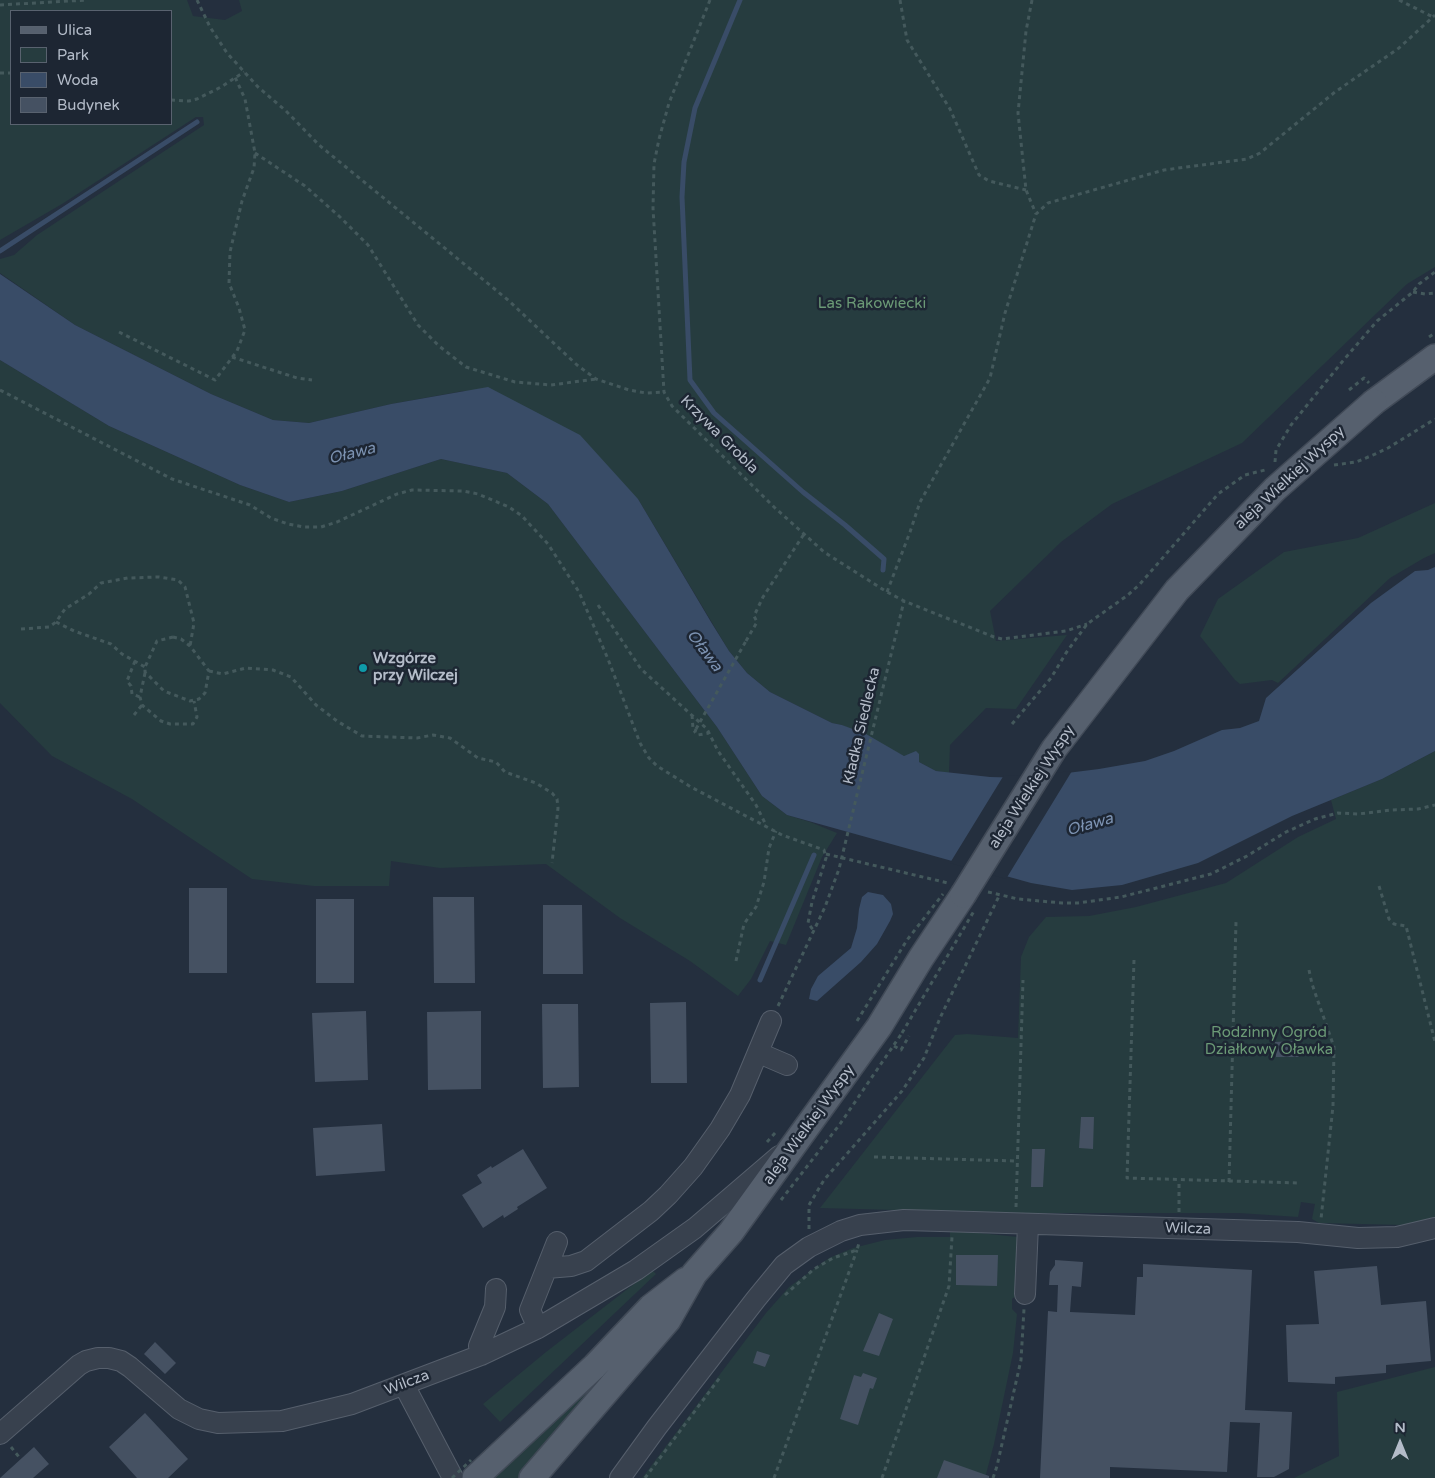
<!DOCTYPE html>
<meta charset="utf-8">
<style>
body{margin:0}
#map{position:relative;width:1435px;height:1478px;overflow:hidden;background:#242f3e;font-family:"Varela Round",sans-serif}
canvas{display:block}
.legend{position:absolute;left:10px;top:10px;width:162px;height:115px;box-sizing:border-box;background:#1d2633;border:1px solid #59626f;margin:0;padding:6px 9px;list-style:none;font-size:15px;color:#b4bcc9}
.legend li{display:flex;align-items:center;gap:10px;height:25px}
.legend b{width:25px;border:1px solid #59626f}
.north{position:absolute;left:1375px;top:1418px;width:50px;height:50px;-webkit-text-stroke:4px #1d2633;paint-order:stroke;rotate:0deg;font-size:14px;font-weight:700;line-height:20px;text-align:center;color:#b4bcc9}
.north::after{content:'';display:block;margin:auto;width:18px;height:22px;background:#b4bcc9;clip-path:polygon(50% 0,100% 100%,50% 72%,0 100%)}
</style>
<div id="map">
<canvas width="1435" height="1478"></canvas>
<ul class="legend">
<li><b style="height:6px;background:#56606e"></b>Ulica</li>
<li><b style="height:14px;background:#263c3f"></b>Park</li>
<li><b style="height:14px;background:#394c67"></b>Woda</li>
<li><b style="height:14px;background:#455162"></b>Budynek</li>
</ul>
<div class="north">N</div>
</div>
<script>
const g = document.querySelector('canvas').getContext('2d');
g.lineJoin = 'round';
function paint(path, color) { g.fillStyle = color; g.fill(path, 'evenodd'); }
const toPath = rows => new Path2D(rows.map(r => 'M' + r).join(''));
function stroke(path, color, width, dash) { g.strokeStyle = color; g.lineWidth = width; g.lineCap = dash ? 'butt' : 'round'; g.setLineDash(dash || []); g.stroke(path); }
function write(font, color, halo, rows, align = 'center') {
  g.font = font + ' "Varela Round",sans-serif'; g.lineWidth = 5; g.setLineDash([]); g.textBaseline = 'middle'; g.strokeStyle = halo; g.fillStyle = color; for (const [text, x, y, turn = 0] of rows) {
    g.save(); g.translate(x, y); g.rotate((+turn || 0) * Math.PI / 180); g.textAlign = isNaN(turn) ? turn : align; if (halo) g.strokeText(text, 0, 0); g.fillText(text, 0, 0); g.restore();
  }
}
const green = toPath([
 [0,0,187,0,193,16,225,20,242,11,239,0,1435,0,1435,267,1407,284,1242,443,1112,504,1061,542,990,611,996,641,1067,635,1016,709,986,708,950,745,949,773,936,771,919,762,919,754,904,756,842,725,832,723,770,692,747,673,729,651,638,499,463,391,391,404,309,423,273,420,211,394,75,325,0,273,0,259,14,255,37,235,204,125,203,117,196,117,62,204,0,240],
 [11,11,171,11,171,124,11,124],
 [0,360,109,426,240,485,289,502,342,491,441,459,507,473,548,504,717,727,762,796,787,815,810,822,837,833,822,857,786,945,770,941,751,979,738,996,690,961,620,918,546,864,440,868,391,861,389,886,314,886,252,879,132,799,52,756,0,703],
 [1435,503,1435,553,1424,558,1390,578,1278,683,1272,680,1240,684,1235,680,1200,636,1218,599,1284,552,1358,538],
 [1435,751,1435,1217,1404,1225,1319,1223,1312,1219,1315,1204,1301,1202,1298,1217,1239,1213,1012,1213,820,1208,955,1035,967,1034,1018,1038,1021,957,1029,937,1046,917,1089,916,1136,907,1226,883,1298,837,1336,819,1331,800,1382,779],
 [950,1230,1018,1237,1017,1295,1012,1299,1012,1309,1017,1314,1013,1353,994,1444,985,1478,642,1478,766,1313,789,1287,829,1258,853,1248,885,1240,917,1237,950,1237],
 [652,1270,656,1274,500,1422,483,1404,546,1352],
 [672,1297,519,1478,489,1478],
 [1435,1367,1435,1478,1294,1478,1339,1456,1337,1392]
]);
const water = toPath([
 [0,274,75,325,211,394,273,420,309,423,391,404,488,387,580,435,638,499,711,622,729,651,747,673,770,692,832,723,842,725,866,734,904,756,916,751,919,754,919,762,936,771,990,777,1027,778,1099,769,1145,761,1174,751,1222,730,1240,728,1259,721,1266,698,1371,603,1415,571,1428,570,1435,567,1435,751,1382,779,1292,816,1198,863,1122,885,1072,890,1031,883,787,815,762,796,717,727,548,504,507,473,441,459,342,491,289,502,240,485,109,426,0,360],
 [868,892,883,895,891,904,893,914,890,921,877,944,861,962,817,1001,809,999,811,989,818,976,851,948,857,928,859,909,862,897]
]);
const pier = toPath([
 [1072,771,1006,879,950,863,1004,775,1027,776]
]);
const stream = toPath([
 [740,0,695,108,684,162,682,197,690,380,714,413,803,492,845,525,884,559,883,570],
 [0,251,197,122],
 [760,980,814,855]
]);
const building = toPath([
 [189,888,227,888,227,973,189,973],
 [433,897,474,897,475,983,434,983],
 [316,899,354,899,354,983,316,983],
 [543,905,582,905,583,974,543,974],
 [686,1002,687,1083,651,1083,650,1003],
 [542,1004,578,1004,579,1087,543,1088],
 [366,1011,368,1080,315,1082,312,1013],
 [481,1011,481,1089,428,1090,427,1012],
 [1294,1041,1298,1043,1299,1057,1276,1057,1275,1042],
 [1081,1117,1094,1117,1093,1149,1079,1148],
 [382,1124,385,1171,316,1176,313,1128],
 [523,1149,547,1188,517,1207,518,1209,504,1218,503,1215,483,1228,462,1195,482,1183,477,1175,491,1166,492,1168],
 [1032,1149,1045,1149,1043,1187,1031,1187],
 [956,1255,998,1255,997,1286,956,1285],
 [1055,1260,1083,1262,1081,1287,1072,1286,1070,1312,1135,1315,1137,1277,1143,1277,1143,1264,1252,1270,1245,1410,1292,1412,1289,1469,1274,1477,1257,1477,1260,1423,1230,1422,1227,1472,1110,1467,1110,1478,1040,1478,1048,1311,1057,1312,1058,1285,1049,1285,1050,1272,1055,1265],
 [1377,1266,1381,1305,1426,1301,1431,1361,1386,1365,1386,1373,1335,1377,1335,1384,1288,1382,1286,1325,1319,1324,1314,1271],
 [879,1313,893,1319,879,1356,863,1351],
 [155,1342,176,1363,165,1374,144,1354],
 [757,1351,770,1355,765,1367,753,1363],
 [863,1373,877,1378,873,1389,870,1388,858,1425,840,1419,854,1375,861,1377],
 [145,1413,188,1459,168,1478,137,1478,109,1447],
 [34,1447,49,1464,33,1478,0,1478],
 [944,1460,989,1476,989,1478,937,1478]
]);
const path = toPath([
 [197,0,210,27,227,53,258,87,286,111,319,145,508,300,577,365,596,379,629,390,646,393,664,392],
 [710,0,669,103,659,139,654,164,653,208,664,392,672,406,774,507,824,552,887,592,904,601,994,637,1002,639,1066,631,1087,624],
 [900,0,907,40,950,109,979,175,989,181,1026,190],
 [1032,0,1026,31,1018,113,1026,190,1036,214],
 [1399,0,1433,17],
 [0,5,87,0],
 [0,73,11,73],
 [171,100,189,101,197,99,221,87,244,72],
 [255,153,305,186,340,217,368,245,418,325,439,346,466,367,515,382,551,385,596,379],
 [1413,292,1425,294,1435,293],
 [119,332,215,380,237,351,245,330,239,308,229,283,230,252,242,201,254,168,255,153,245,99,235,77],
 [1429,337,1435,333],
 [232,357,297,378,312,380],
 [0,390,172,479,250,505,271,518,288,524,304,527,321,527,337,522,397,494,412,490,463,491,478,494,509,507,522,516,548,544,579,592,608,659,640,743,649,758,657,766,691,787,782,835,824,850,826,858,812,902,808,923,814,931],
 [1349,390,1364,378,1369,383],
 [1275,462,1276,450,1291,425,1342,362,1377,321,1413,292,1419,284,1435,272],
 [1334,465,1356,462,1373,455,1388,448,1435,419],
 [887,592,910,532,920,502,990,378,1005,313,1036,214,1048,203,1164,170,1247,159,1260,153,1335,92,1399,48,1435,15],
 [598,605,641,669,707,729,718,751,756,805,766,825],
 [56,622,74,631,111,644,122,654,145,667],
 [21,629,49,627,56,622,65,609,89,594,101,583,128,578,159,577,178,580,185,587,194,623,190,646],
 [173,637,181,639,190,646,209,671,205,693,199,699,190,701,164,691,145,672,145,667,157,641,173,637],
 [746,641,757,622,754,616,763,597,804,534],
 [135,661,127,681,131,686,132,694,140,697],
 [209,671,223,674,246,668,273,670,291,677,316,705,337,721,362,736,417,738,433,735,450,738,478,758,496,762,505,772,536,783,552,793,557,799,558,808,552,863],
 [145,673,140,697,142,705,161,721,170,724,193,724,197,717,194,701],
 [134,715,142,705],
 [692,715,693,729,695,732],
 [1012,724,1051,678,1066,653,1087,624,1128,595,1140,584,1218,494,1245,475,1265,470],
 [696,729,695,732,698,735,709,733],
 [826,854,948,883],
 [1379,886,1389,919,1394,924,1406,926,1435,1042],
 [988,892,1018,899,1062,903,1078,903,1121,897,1211,874,1247,856,1286,832,1315,819,1338,813,1358,814,1391,810,1418,809,1435,805],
 [1134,960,1127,1178,1300,1183],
 [736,961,744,924,756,907,764,882,769,848,776,831],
 [1309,970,1312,984,1334,1047,1333,1106,1321,1219],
 [778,1006,825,907,839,869,904,601],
 [894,1046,901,1050,909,1036],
 [767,1142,776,1132],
 [874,1157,1017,1161],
 [1229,1182,1236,922],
 [781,1200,840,1124,902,1033],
 [1016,1207,1023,980],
 [1179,1212,1179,1180],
 [809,1229,809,1205,824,1180,902,1091,924,1058,940,1018,1000,894],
 [785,1295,814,1269,833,1258,857,1250,859,1243],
 [11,1447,19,1457],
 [645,1478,721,1376],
 [774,1478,857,1250],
 [882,1478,949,1286,952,1237],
 [993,1478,997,1466,1021,1360,1024,1309]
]);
const minor = toPath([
 [759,1053,787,1065],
 [547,1268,571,1266,586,1261,651,1211,668,1195,693,1167,720,1129,740,1095,771,1021],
 [1025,1294,1028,1225],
 [538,1328,530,1310,557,1242],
 [481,1355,479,1346,495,1307,496,1289],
 [404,1385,453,1478],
 [0,1434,79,1365,86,1361,98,1358,109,1358,121,1361,130,1367,179,1409,199,1419,218,1423,282,1421,352,1404,481,1355,538,1328,636,1270,695,1228,779,1156],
 [620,1478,657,1427,756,1299,784,1265,809,1247,841,1231,860,1225,904,1220,941,1221,1298,1232,1358,1238,1397,1237,1435,1228]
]);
const major = toPath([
 [1374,402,1435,357],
 [475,1478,595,1366,651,1307,686,1280],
 [532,1478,668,1320,694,1274,731,1232,879,1027,921,958,963,895]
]);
const pathBridge = toPath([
 [696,729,746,641],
 [857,1021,907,940,943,894],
 [902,1033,974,911],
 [452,1478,471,1460]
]);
const majorBridge = toPath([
 [963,895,1054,749,1177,590,1275,489,1374,402]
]);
const markers = [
 [363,668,5,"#0f9aa8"]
];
const parkNames = [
 ["Las Rakowiecki",872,304],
 ["Rodzinny Ogród",1269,1033],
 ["Działkowy Oławka",1269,1050]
];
const streetNames = [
 ["Krzywa Grobla",719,435,45],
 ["aleja Wielkiej Wyspy",1290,478,-43],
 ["Kładka Siedlecka",862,726,-77],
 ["aleja Wielkiej Wyspy",1032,787,-57],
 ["aleja Wielkiej Wyspy",809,1125,-54],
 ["Wilcza",1188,1229,2],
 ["Wilcza",407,1383,-21]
];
const poiNames = [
 ["Wzgórze",373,659],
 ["przy Wilczej",373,676]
];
const waterNames = [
 ["Oława",352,454,-14],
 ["Oława",704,651,53],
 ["Oława",1090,825,-16]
];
paint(green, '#263c3f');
paint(water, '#394c67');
paint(pier, '#242f3e');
stroke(stream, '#394c67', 5);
paint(building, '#455162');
stroke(minor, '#565f6c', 22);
stroke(major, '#414a57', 28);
stroke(path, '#44595c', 3, [4, 4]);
stroke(minor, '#38414e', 20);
stroke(major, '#56606e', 25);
stroke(majorBridge, '#414a57', 28, []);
stroke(pathBridge, '#44595c', 3, [4, 4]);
stroke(majorBridge, '#56606e', 25);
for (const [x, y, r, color] of markers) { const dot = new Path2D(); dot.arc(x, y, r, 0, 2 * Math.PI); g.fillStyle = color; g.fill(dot); stroke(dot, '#1d2633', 2); }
write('15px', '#6b9a76', '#1d2633', parkNames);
write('15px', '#b4bcc9', '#1d2633', streetNames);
write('bold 15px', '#b4bcc9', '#1d2633', poiNames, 'left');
write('italic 16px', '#7c92b1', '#1d2633', waterNames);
</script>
